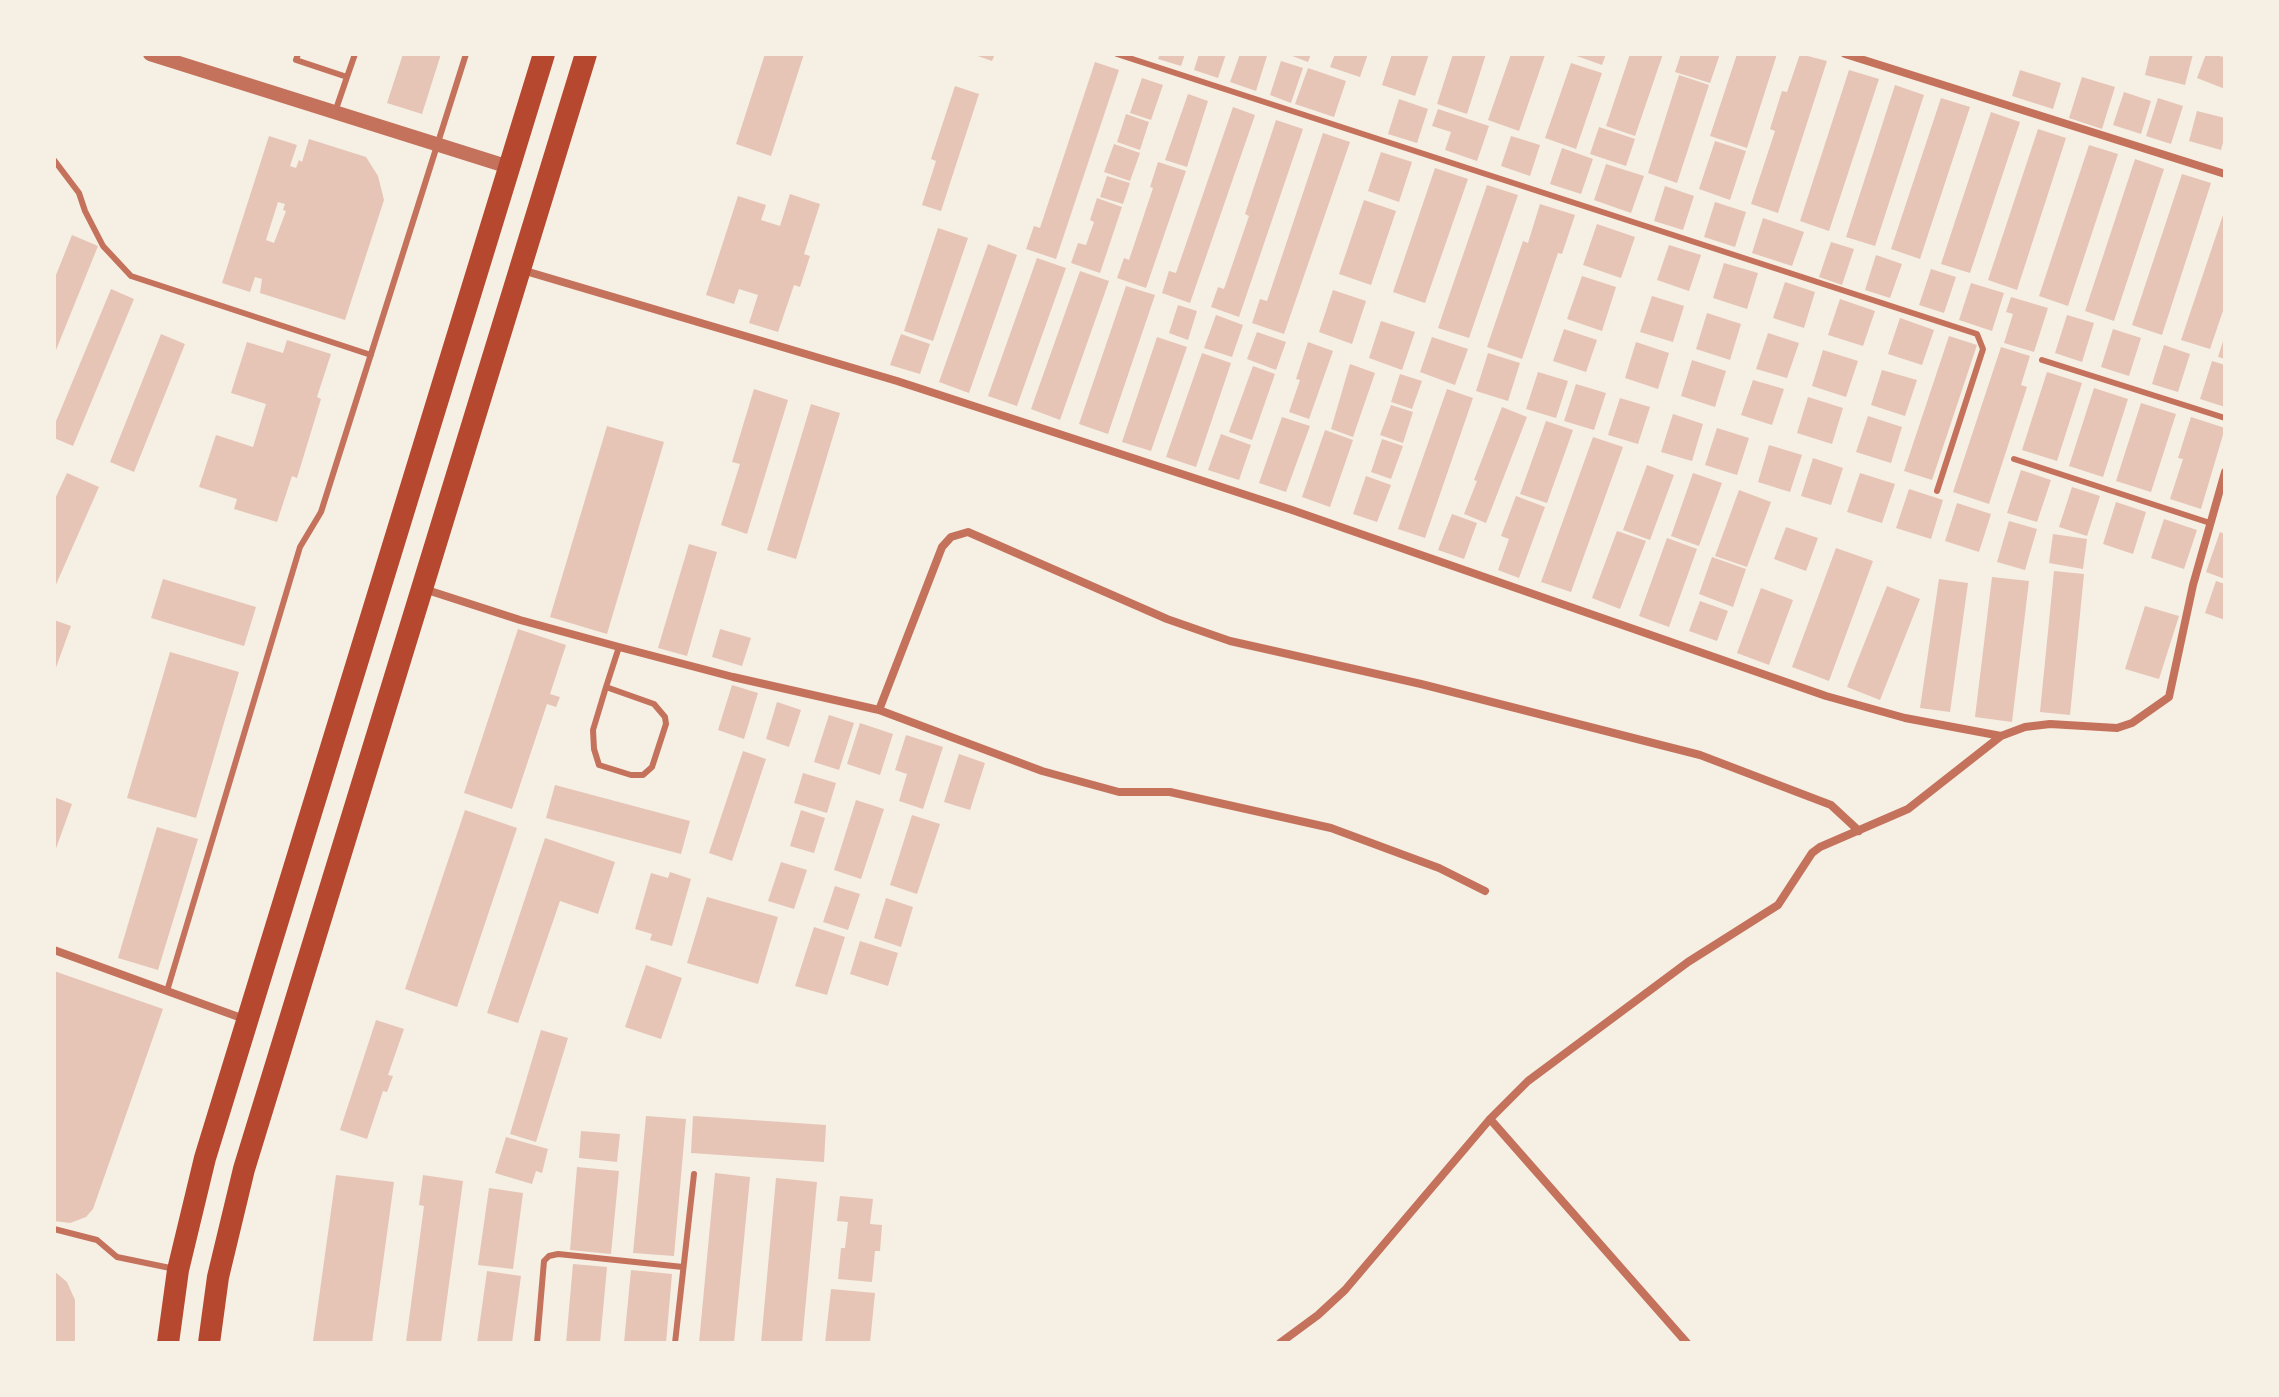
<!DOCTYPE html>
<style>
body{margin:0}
#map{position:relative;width:2279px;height:1397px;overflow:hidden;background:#f6efe4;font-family:"Titillium Web",sans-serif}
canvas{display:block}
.frame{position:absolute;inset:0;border:56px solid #f6efe4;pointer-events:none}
</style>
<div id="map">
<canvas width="2279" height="1397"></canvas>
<div class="frame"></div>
</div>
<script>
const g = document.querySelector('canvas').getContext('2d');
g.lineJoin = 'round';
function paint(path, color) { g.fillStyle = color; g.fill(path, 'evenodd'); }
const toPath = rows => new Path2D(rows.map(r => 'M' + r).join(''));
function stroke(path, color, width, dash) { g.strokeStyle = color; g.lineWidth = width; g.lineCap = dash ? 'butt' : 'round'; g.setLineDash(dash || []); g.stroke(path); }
const building = toPath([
 [403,54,441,54,422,114,387,103],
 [765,54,804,54,771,156,736,144],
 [972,54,995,54,992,61],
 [1160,54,1185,54,1181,66,1158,59],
 [1199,54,1226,54,1218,78,1194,70],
 [1240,54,1267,56,1256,91,1230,82],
 [1287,54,1311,54,1308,62],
 [1335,54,1368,54,1360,77,1330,67],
 [1392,54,1429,54,1415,96,1382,85],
 [1453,54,1486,54,1467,114,1437,104],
 [1511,54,1545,55,1519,131,1488,120],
 [1571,54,1606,54,1602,65],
 [1630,54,1663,54,1635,136,1606,126],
 [1681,54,1720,54,1710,83,1675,72],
 [1737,54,1777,54,1747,148,1710,136],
 [1800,54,1827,61,1778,213,1751,204,1775,131,1770,129,1782,91,1787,92],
 [2150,54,2193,54,2185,85,2145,75],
 [2206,54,2225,57,2225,89,2197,78],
 [1281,61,1303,68,1291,103,1270,95],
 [1095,62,1119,70,1056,259,1026,249,1034,226,1040,228],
 [1571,63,1602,73,1576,149,1545,138],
 [1308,68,1346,81,1334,117,1295,104],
 [1849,70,1879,79,1829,231,1800,221],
 [2020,70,2061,83,2053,109,2012,96],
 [1679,75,1709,85,1677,183,1648,173],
 [2082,77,2115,87,2102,129,2069,118],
 [1142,78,1163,85,1151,120,1130,113],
 [1895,85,1924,95,1875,246,1846,237],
 [955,86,979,94,941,211,922,205,936,161,931,159],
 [2124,92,2151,101,2141,134,2113,125],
 [1188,94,1208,101,1187,167,1165,160],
 [1941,98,1970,107,1920,259,1891,249],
 [2158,98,2183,106,2171,144,2146,136],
 [1399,99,1428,109,1417,143,1388,134],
 [1233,107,1255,115,1190,303,1162,293,1169,271,1176,273],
 [1438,109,1489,126,1477,161,1445,150,1451,132,1432,126],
 [2197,111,2225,118,2225,135,2221,150,2189,141],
 [1991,112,2020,122,1970,273,1941,264],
 [1126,114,1149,122,1140,150,1117,142],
 [1276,120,1303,129,1239,317,1211,307,1218,287,1224,289,1249,216,1245,214],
 [1599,127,1635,139,1626,166,1590,154],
 [2038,129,2066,138,2017,290,1988,280],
 [1323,133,1350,142,1284,334,1252,323,1260,299,1267,301],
 [269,136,297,145,290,166,296,168,299,160,302,162,309,139,366,157,378,176,384,200,345,320,260,293,262,279,255,277,250,292,222,283],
 [278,202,285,204,283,210,286,211,274,243,266,240],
 [1511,136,1540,145,1530,176,1501,166],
 [1715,141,1746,151,1730,200,1699,189],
 [1114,144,1140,153,1130,181,1104,172],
 [2089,145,2118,154,2068,306,2039,296],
 [1562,148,1593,159,1581,194,1550,184],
 [1381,152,1412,162,1399,202,1368,191],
 [2135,159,2164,169,2114,321,2085,311],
 [1158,162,1186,171,1146,288,1117,278,1124,258,1129,260,1153,188,1150,187],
 [1606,164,1644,176,1631,213,1594,200],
 [1435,168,1468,179,1425,303,1393,292],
 [2182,174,2211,183,2162,335,2132,325],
 [1107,176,1130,183,1123,204,1100,197],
 [1487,185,1518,195,1469,338,1438,328],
 [1665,186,1694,196,1683,230,1654,221],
 [790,194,820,204,804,254,810,256,800,287,794,285,778,332,749,323,758,295,739,289,734,304,706,295,738,196,766,205,761,220,780,226],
 [1097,198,1122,207,1100,273,1071,263,1078,243,1086,245,1094,222,1090,220],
 [1364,200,1396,211,1371,285,1339,274],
 [1715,202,1746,212,1735,247,1704,237],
 [1540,204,1575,215,1562,254,1558,253,1522,359,1487,347,1523,241,1528,243],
 [2225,209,2225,305,2210,349,2181,340],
 [1763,218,1804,232,1792,266,1752,253],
 [1597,224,1635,237,1621,278,1583,265],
 [938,228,968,238,933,341,904,331],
 [72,235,98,246,54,355,54,280],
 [1831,242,1854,249,1842,285,1819,277],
 [988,244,1017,255,969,393,939,382],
 [1669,245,1701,255,1689,291,1657,280],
 [1876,255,1902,264,1890,298,1865,290],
 [1037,258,1066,268,1017,406,988,396],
 [1724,263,1758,273,1747,309,1713,298],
 [1931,269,1956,277,1944,313,1919,305],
 [1080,271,1109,281,1060,420,1031,409],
 [1582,276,1616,287,1602,331,1567,319],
 [1785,282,1815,292,1804,328,1773,318],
 [1971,283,2004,293,1992,331,1959,320],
 [1126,286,1155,295,1108,434,1079,424],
 [111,289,134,299,73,446,54,438,54,426],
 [1333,290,1366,301,1352,344,1319,332],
 [1652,296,1684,306,1673,342,1640,332],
 [2011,297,2048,308,2034,352,2004,343,2013,314,2006,312],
 [1840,299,1875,311,1863,346,1828,335],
 [1178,305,1197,311,1188,340,1169,333],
 [1707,313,1741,324,1730,360,1696,349],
 [1216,315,1243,325,1232,357,1204,348],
 [2067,315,2094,323,2082,362,2055,353],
 [1900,318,1934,330,1922,365,1888,354],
 [1381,321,1415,332,1402,370,1369,358],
 [1564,329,1597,340,1586,372,1553,361],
 [2113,329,2141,338,2129,376,2101,367],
 [1257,332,1286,342,1276,370,1247,359],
 [1768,333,1799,343,1787,378,1756,369],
 [161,334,185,344,134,472,110,462],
 [901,334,930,344,920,374,890,365],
 [1949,336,1977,345,1932,480,1904,471],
 [1157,337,1187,347,1151,451,1122,442],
 [1432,337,1468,349,1455,385,1420,372],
 [2224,338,2225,338,2225,359,2218,357],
 [287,340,331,354,317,397,321,399,297,478,292,476,277,522,234,509,237,499,199,487,216,435,253,447,266,404,231,393,247,342,283,353],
 [1308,342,1333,351,1309,419,1289,412,1300,380,1296,379],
 [1636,342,1669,353,1658,389,1625,378],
 [2164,345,2190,354,2178,392,2152,384],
 [2001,347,2030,356,2021,385,2027,387,1989,504,1953,492],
 [1823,350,1858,361,1846,397,1812,386],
 [1202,353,1231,363,1196,467,1166,457],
 [1488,353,1520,363,1508,401,1476,391],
 [1692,360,1726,371,1715,407,1681,396],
 [2212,361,2225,365,2225,407,2200,399],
 [1350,364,1375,373,1353,437,1331,429],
 [1253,366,1275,374,1252,440,1229,432],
 [1882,370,1917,380,1905,416,1871,405],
 [1538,372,1568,381,1556,418,1526,409],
 [2047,372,2082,383,2057,461,2022,450],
 [1400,374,1422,381,1412,409,1391,402],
 [1753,380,1784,389,1772,425,1741,415],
 [1576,384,1606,393,1594,430,1564,421],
 [2094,388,2128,399,2103,477,2069,466],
 [754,389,788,400,747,534,721,525,740,464,732,462],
 [1447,389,1473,398,1425,538,1398,529],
 [1808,397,1843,408,1832,444,1797,433],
 [1620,398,1650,407,1638,444,1608,435],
 [2141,403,2176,414,2151,492,2116,481],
 [811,404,840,413,796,559,767,550],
 [1391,405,1413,412,1403,443,1380,435],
 [1502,407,1527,417,1486,523,1464,514,1477,481,1474,480],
 [1673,414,1703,424,1692,461,1661,452],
 [1868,416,1902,427,1891,463,1856,452],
 [1282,417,1310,426,1286,492,1259,483],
 [2191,417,2225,428,2201,509,2170,499,2183,459,2178,458],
 [1546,421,1573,430,1547,503,1520,494],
 [607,426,664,442,607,634,550,617],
 [1717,428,1749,438,1737,475,1705,465],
 [1325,430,1353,440,1330,507,1302,497],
 [1221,434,1251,445,1239,480,1208,470],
 [1593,437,1623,447,1571,592,1541,582],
 [1382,439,1403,446,1391,479,1371,472],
 [1769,445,1802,455,1790,492,1758,482],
 [1813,458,1843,468,1831,505,1801,496],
 [1647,465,1674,475,1650,540,1623,530],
 [2021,470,2051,480,2037,522,2007,513],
 [67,473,99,487,54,589,54,501],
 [1693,473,1722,483,1699,546,1671,536],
 [1860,473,1895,484,1882,523,1847,512],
 [1366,476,1391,485,1377,522,1353,514],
 [2072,487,2100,496,2087,536,2059,527],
 [1909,489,1943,500,1931,539,1896,528],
 [1739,490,1771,502,1747,567,1715,556],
 [1516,496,1545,507,1519,578,1498,570,1509,539,1501,536],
 [2116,502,2146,512,2133,554,2103,544],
 [1957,503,1991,514,1979,552,1945,541],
 [1452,514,1477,523,1464,559,1438,550],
 [2164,519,2197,530,2184,569,2151,558],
 [2009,521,2037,529,2025,570,1997,562],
 [1786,527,1818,538,1806,571,1774,559],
 [1617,531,1646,541,1620,609,1592,598],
 [2220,532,2225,534,2225,579,2206,572],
 [2053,534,2087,539,2083,569,2049,563],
 [1667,538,1697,549,1669,627,1639,616],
 [689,544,717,552,687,656,658,648],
 [1836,548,1873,561,1829,681,1792,667],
 [1712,557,1746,569,1733,607,1699,594],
 [2054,571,2084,574,2070,715,2040,712],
 [1992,577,2029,581,2012,722,1975,717],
 [163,579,256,607,244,646,151,618],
 [1939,579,1968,583,1950,712,1920,708],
 [2216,581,2225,584,2225,620,2205,613],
 [1887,586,1920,599,1880,700,1847,687],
 [1761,588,1793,600,1769,665,1737,653],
 [1700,601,1728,611,1717,641,1689,631],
 [2145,606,2179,616,2159,679,2125,669],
 [54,620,71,626,54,673],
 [518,629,566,645,550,694,560,697,556,707,547,704,512,809,464,793],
 [720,629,751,638,742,666,712,657],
 [170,652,239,672,196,818,127,798],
 [732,685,758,693,744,739,718,730],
 [777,702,801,710,789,747,766,739],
 [829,715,854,723,839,770,814,762],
 [860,723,893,734,880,775,847,764],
 [906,735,943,747,923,809,899,801,907,774,895,770],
 [743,751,766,759,732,861,709,853],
 [959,754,985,763,970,810,944,802],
 [803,773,836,783,827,813,794,803],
 [555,785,690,821,681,854,546,818],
 [54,797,72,804,54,854],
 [856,800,884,809,861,879,834,870],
 [465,810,517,828,457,1007,405,989],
 [801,810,825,818,814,853,790,846],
 [912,815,940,824,917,894,890,885],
 [157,827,198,839,158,970,118,958],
 [545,838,615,862,598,914,560,901,518,1023,487,1013],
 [781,862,807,870,794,909,768,901],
 [670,872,691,879,672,946,650,940,652,934,635,929,651,873,668,878],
 [835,886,860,894,848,930,823,922],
 [707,897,778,917,758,984,687,963],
 [886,898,913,907,901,947,874,938],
 [814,927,845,937,827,995,795,986],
 [860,941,898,953,888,986,850,974],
 [646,965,682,978,661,1039,625,1027],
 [54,971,163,1009,93,1209,86,1217,70,1223,54,1221],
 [376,1020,404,1029,388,1075,393,1076,387,1092,383,1091,367,1139,340,1130],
 [541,1030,568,1038,536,1142,510,1134],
 [646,1116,686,1119,674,1256,633,1253],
 [693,1116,826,1125,824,1162,691,1153],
 [581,1131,620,1134,617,1162,579,1158],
 [506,1137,548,1149,542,1173,536,1171,532,1184,495,1173],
 [577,1167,619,1171,611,1254,570,1250],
 [715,1173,750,1177,734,1343,699,1343],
 [336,1175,394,1182,372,1343,313,1341],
 [423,1175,463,1181,441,1343,406,1342,424,1206,419,1205],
 [776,1178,817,1182,802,1343,761,1343],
 [489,1188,523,1193,513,1269,478,1265],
 [840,1196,873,1199,870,1224,882,1225,880,1251,875,1251,872,1282,838,1279,841,1248,845,1248,848,1222,837,1221],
 [573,1264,607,1267,600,1343,566,1343],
 [631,1270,672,1274,666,1343,624,1343],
 [54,1271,67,1282,75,1300,75,1343,54,1343],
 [487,1271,521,1276,512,1343,477,1343],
 [831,1289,875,1293,870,1343,825,1343]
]);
const service = toPath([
 [298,54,296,60,347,77,355,54],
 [1117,54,1977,334,1983,349,1937,491],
 [335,112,347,77],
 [54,160,79,193,85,211,103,246,131,276,371,355],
 [2042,360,2225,418],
 [2014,459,2210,523],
 [606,687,654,704,665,717,666,724,652,767,643,775,631,775,599,765,594,749,593,730,606,687,619,647],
 [167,991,300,547,321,512,466,54],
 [54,1229,97,1240,117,1257,175,1269],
 [537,1343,544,1261,549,1256,558,1254,683,1267],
 [675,1343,694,1174]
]);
const minor = toPath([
 [1845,54,2225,174],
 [522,270,897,381,1292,510,1826,696,1905,718,2001,736],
 [424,589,520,620,619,647,733,677,879,710,1042,771,1119,792,1170,792,1331,828,1439,868,1485,891],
 [879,710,942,547,951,537,968,532,1167,619,1230,641,1421,684,1700,755,1831,805,1859,831],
 [54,950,247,1020],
 [1490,1119,1687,1343],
 [1280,1343,1318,1315,1345,1290,1490,1119,1528,1081,1688,962,1778,905,1812,853,1820,847,1908,809,2001,736,2025,727,2050,724,2117,728,2132,723,2169,697,2193,585,2225,472]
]);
const tertiary = toPath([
 [150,54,509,167]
]);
const trunk = toPath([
 [168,1343,178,1270,205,1158,544,54],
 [209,1343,218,1277,244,1169,586,54]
]);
paint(building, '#e6c5b7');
stroke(service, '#c5725c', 6);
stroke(minor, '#c5725c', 8);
stroke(tertiary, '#c5725c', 14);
stroke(trunk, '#b5482f', 22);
</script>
